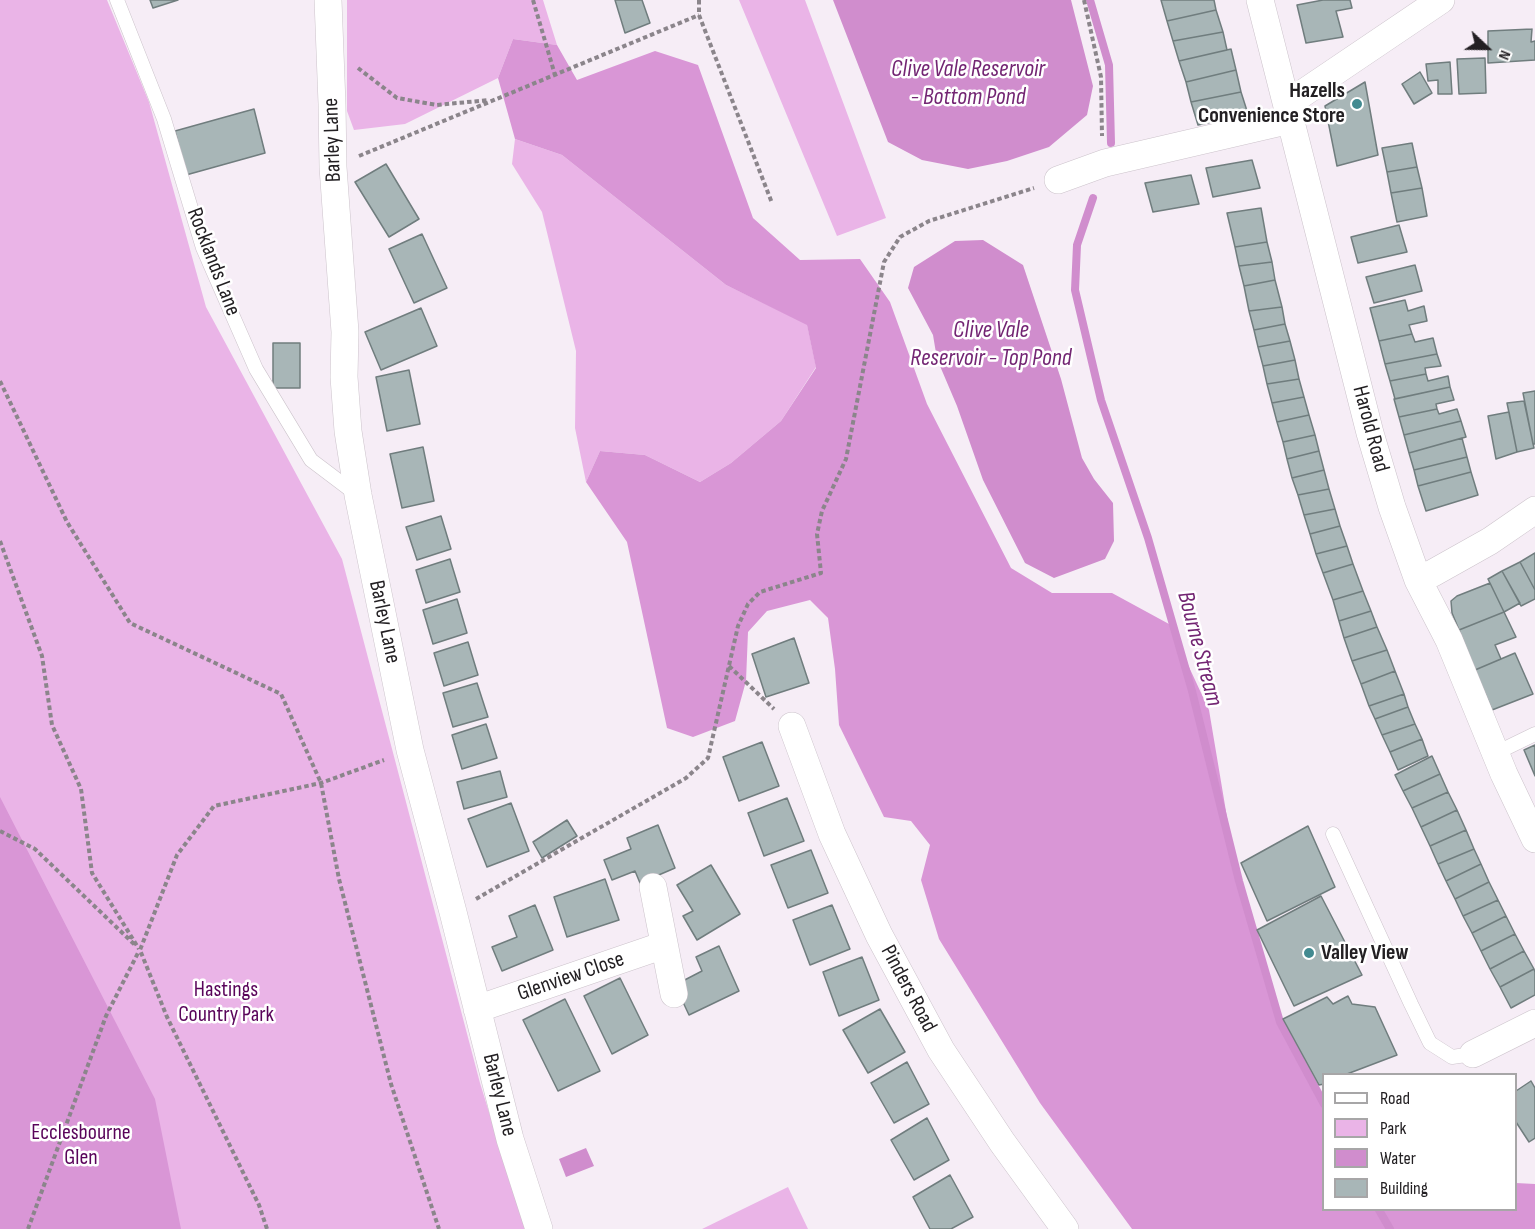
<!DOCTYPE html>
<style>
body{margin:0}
#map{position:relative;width:1535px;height:1229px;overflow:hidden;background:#f6edf6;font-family:"Sofia Sans Condensed",sans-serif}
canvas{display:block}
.legend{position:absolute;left:1322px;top:1073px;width:195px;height:138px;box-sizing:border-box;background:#fff;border:2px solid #a7a6a7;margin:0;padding:8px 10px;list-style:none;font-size:18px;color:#232023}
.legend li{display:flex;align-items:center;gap:12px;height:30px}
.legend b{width:30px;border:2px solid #a7a6a7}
.north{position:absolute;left:1457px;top:18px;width:60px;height:60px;-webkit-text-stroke:4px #fff;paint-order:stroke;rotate:112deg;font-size:16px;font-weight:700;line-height:24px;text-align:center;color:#232023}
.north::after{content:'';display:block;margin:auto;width:21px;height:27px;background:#232023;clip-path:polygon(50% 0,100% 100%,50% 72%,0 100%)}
</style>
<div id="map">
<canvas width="1535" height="1229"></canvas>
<ul class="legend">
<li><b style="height:8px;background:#fff"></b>Road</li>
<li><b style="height:16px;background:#eab4e7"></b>Park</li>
<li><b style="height:16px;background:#d08dcd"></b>Water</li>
<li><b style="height:16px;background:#a8b6b7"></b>Building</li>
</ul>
<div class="north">N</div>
</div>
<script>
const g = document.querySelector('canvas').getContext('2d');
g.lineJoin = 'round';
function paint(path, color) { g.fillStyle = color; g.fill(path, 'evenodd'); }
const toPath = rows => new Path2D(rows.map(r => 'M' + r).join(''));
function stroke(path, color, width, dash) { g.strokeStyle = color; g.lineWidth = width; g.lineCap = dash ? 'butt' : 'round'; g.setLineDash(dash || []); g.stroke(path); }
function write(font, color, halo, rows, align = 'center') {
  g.font = font + ' "Sofia Sans Condensed",sans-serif'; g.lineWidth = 5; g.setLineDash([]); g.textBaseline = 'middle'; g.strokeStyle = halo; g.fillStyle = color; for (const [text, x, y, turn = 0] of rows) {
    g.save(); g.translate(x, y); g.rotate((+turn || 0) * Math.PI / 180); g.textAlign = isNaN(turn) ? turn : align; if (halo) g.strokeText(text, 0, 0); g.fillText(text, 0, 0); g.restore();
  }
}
const green = toPath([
 [0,0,107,0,149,102,206,307,342,559,480,1083,525,1229,0,1229],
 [347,0,543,0,557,45,513,39,498,78,405,124,354,130,347,111],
 [739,0,805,0,886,218,837,236],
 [515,139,562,155,726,285,807,324,816,367,781,421,731,463,700,482,645,455,600,451,586,482,575,428,576,351,542,212,512,164],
 [788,1187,808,1229,702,1229]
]);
const forest = toPath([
 [513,39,557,45,577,80,655,51,698,65,753,218,800,260,860,259,890,302,927,404,1011,568,1052,593,1112,593,1169,624,1209,710,1237,877,1284,1036,1323,1102,1324,1210,1516,1210,1516,1183,1535,1184,1535,1229,1132,1229,1040,1103,939,939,921,880,930,845,911,821,884,817,839,725,835,669,828,618,810,600,767,611,748,632,746,681,735,721,693,737,667,728,627,542,586,482,600,451,645,455,700,482,731,463,781,421,816,368,807,325,726,285,562,155,515,139,498,78],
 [0,797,155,1099,181,1229,0,1229]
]);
const water = toPath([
 [833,0,1071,0,1093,86,1087,115,1049,147,1007,161,968,169,922,160,888,142],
 [983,240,1023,265,1061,379,1082,458,1094,479,1113,503,1114,541,1105,559,1054,578,1025,563,983,480,957,406,937,359,933,335,908,288,914,267,955,241],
 [586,1148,594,1166,566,1177,559,1159]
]);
const stream = toPath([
 [1090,0,1109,65,1111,143],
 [1093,198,1077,245,1075,290,1101,400,1148,538,1192,691,1239,881,1280,1022,1324,1104],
 [1379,1210,1390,1229]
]);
const building = toPath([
 [150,0,178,0,153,8,150,0],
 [615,0,642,0,650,23,625,33,615,0],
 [1161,0,1214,0,1216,10,1167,21,1161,0],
 [1323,0,1350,0,1352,8,1336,11,1343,37,1306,43,1297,5,1323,0],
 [1216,10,1223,32,1173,41,1167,21,1216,10],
 [1532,29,1531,42,1535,41,1535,60,1488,63,1488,31,1532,29],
 [1223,32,1227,50,1179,61,1173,41,1223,32],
 [1231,49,1236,70,1186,82,1179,61,1231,49],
 [1485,58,1486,93,1459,94,1457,59,1485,58],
 [1450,62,1452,94,1438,94,1438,80,1428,81,1426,64,1450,62],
 [1236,70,1241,92,1191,102,1186,82,1236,70],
 [1420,72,1432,93,1414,104,1402,84,1420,72],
 [1365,82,1378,155,1337,166,1325,106,1365,82],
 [1241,92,1248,114,1198,125,1191,102,1241,92],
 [254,109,265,153,186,175,175,131,254,109],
 [1412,143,1417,167,1387,172,1382,148,1412,143],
 [1252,160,1260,188,1213,197,1206,168,1252,160],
 [386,164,419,219,389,237,355,182,386,164],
 [1417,167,1422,188,1391,193,1387,172,1417,167],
 [1191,175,1199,204,1153,212,1145,183,1191,175],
 [1422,188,1427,216,1397,222,1391,193,1422,188],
 [1261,208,1267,242,1235,247,1227,213,1261,208],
 [1399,225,1407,252,1358,263,1351,237,1399,225],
 [422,234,447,288,414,303,389,249,422,234],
 [1267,242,1272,262,1239,266,1235,247,1267,242],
 [1272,262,1275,280,1244,286,1239,266,1272,262],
 [1415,265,1422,291,1374,303,1366,277,1415,265],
 [1275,280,1282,307,1249,311,1244,286,1275,280],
 [1405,300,1408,311,1424,306,1427,321,1409,325,1412,334,1379,341,1370,308,1405,300],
 [1282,307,1285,324,1254,330,1249,311,1282,307],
 [421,308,437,346,381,370,365,332,421,308],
 [1285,324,1290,341,1258,347,1254,330,1285,324],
 [1412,334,1415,342,1433,338,1437,354,1385,364,1379,341,1412,334],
 [1290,341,1295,360,1263,366,1258,347,1290,341],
 [273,343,300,343,300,388,273,388,273,343],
 [1437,354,1441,366,1425,368,1426,374,1390,381,1385,364,1437,354],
 [1295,360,1299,379,1267,384,1263,366,1295,360],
 [409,370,420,424,387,431,376,377,409,370],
 [1426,374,1428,381,1448,376,1450,387,1395,399,1390,381,1426,374],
 [1299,379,1304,397,1272,403,1267,384,1299,379],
 [1450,387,1454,400,1436,404,1437,409,1399,417,1394,399,1450,387],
 [1535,391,1535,444,1533,444,1523,393,1535,391],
 [1304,397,1309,415,1277,422,1272,403,1304,397],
 [1524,401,1534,448,1517,452,1507,403,1524,401],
 [1437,409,1439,414,1457,409,1461,421,1404,435,1399,417,1437,409],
 [1509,412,1517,452,1496,459,1488,416,1509,412],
 [1309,415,1315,435,1283,442,1277,422,1309,415],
 [1461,421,1466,437,1409,453,1404,435,1461,421],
 [1315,435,1319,451,1287,459,1283,442,1315,435],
 [1462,438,1467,457,1414,470,1409,453,1462,438],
 [423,447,434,501,402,508,390,454,423,447],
 [1319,451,1324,470,1292,478,1287,459,1319,451],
 [1467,457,1471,472,1418,486,1414,470,1467,457],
 [1324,470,1329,489,1298,495,1292,478,1324,470],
 [1471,472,1478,495,1426,511,1418,486,1471,472],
 [1329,489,1335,509,1304,515,1298,495,1329,489],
 [1335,509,1340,526,1310,534,1304,515,1335,509],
 [441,516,451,549,417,560,406,527,441,516],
 [1340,526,1347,546,1316,554,1310,534,1340,526],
 [1347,546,1353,564,1323,573,1316,554,1347,546],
 [1535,553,1535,590,1520,562,1535,553],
 [450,559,460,592,426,603,416,570,450,559],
 [1520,562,1535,590,1535,599,1521,606,1502,571,1520,562],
 [1353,564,1363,591,1333,600,1323,573,1353,564],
 [1502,571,1520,603,1504,612,1488,579,1502,571],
 [1490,583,1504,612,1459,630,1452,613,1451,601,1457,596,1490,583],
 [1363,591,1371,611,1339,621,1333,600,1363,591],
 [457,599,467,633,433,644,423,610,457,599],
 [1371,611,1377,627,1344,638,1339,621,1371,611],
 [1504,612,1516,637,1495,645,1501,659,1475,670,1459,630,1504,612],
 [1377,627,1387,650,1352,661,1344,638,1377,627],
 [794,638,809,683,766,697,752,654,794,638],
 [468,642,478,675,444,686,434,653,468,642],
 [1387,650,1395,671,1361,684,1352,661,1387,650],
 [1515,653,1533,694,1492,710,1475,670,1515,653],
 [1395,671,1404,694,1369,706,1361,684,1395,671],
 [477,683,488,717,453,727,443,693,477,683],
 [1404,694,1408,707,1375,719,1369,706,1404,694],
 [1408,707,1415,724,1382,735,1375,719,1408,707],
 [486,724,497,758,462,769,452,735,486,724],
 [1415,724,1422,739,1390,752,1382,735,1415,724],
 [1422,739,1428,756,1398,770,1390,752,1422,739],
 [762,742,779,786,739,801,723,757,762,742],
 [1535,745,1535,776,1524,750,1535,745],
 [1432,756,1440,774,1403,791,1395,775,1432,756],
 [500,771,507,797,464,809,457,782,500,771],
 [1440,774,1448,792,1412,808,1403,791,1440,774],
 [1448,792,1457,810,1421,827,1412,808,1448,792],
 [787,798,804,841,764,856,748,813,787,798],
 [511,803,529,851,487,867,468,819,511,803],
 [1457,810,1466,830,1430,846,1421,827,1457,810],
 [567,820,577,836,542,858,533,842,567,820],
 [658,825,675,868,640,883,635,871,612,880,604,860,631,849,627,838,658,825],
 [1308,826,1335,887,1267,921,1241,863,1308,826],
 [1466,830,1474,849,1438,864,1430,846,1466,830],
 [1474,849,1481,864,1446,881,1438,864,1474,849],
 [811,850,828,893,788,908,771,865,811,850],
 [1481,864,1489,882,1455,899,1446,881,1481,864],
 [711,865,740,914,697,940,683,916,693,911,677,885,711,865],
 [605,879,619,920,567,937,554,897,605,879],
 [1489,882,1498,900,1463,916,1455,899,1489,882],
 [1321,896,1362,975,1294,1006,1257,930,1321,896],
 [1498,900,1506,916,1472,933,1463,916,1498,900],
 [535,905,553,950,502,971,492,947,517,937,509,916,535,905],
 [832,905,850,949,810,965,793,920,832,905],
 [1506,916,1515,934,1481,951,1472,933,1506,916],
 [1515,934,1524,951,1490,969,1481,951,1515,934],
 [719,946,739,991,689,1015,675,985,702,971,696,957,719,946],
 [1524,951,1534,969,1500,987,1490,969,1524,951],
 [862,957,879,1000,839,1016,823,972,862,957],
 [1534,969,1535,972,1535,995,1511,1008,1500,987,1534,969],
 [620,978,648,1035,612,1054,584,996,620,978],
 [1348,996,1352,1004,1375,1007,1397,1055,1347,1074,1324,1074,1324,1084,1319,1085,1283,1019,1327,997,1333,1004,1348,996],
 [565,999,600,1071,558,1091,523,1020,565,999],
 [880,1009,905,1052,868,1073,843,1030,880,1009],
 [907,1062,929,1104,894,1123,871,1083,907,1062],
 [1531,1081,1535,1088,1535,1138,1529,1142,1516,1122,1516,1091,1531,1081],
 [927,1118,949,1160,914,1180,891,1140,927,1118],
 [950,1175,973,1217,951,1229,930,1229,913,1197,950,1175]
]);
const path = toPath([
 [533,0,555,75],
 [699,0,699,15,772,203],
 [1084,0,1101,77,1102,136],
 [358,68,397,98,437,105,489,100],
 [359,156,699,15],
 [0,381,67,522,130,623,281,694,321,783,339,879,391,1084,439,1229],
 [0,541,42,656,52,725,81,789,92,873,139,949],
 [729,666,774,709],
 [0,831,35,849,135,945],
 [476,899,686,778,708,758,738,626,748,604,760,592,821,573,817,534,822,511,846,459,884,262,900,237,929,221,1034,188],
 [28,1229,106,1016,139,951],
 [267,1229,259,1205,167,1017,140,950,177,855,214,806,321,783,384,760]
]);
const service = toPath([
 [117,0,164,119,203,248,256,369,311,460,356,494],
 [1496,753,1535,734],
 [1333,834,1411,1004,1430,1043,1452,1057,1473,1054]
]);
const minor = toPath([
 [328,0,332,104,333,167,345,332,344,377,348,431,358,495,410,750,453,912,510,1139,539,1229],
 [1260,0,1370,433,1392,507,1418,580,1449,640,1504,774,1535,839],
 [1287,104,1441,0],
 [1058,180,1105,163,1290,120],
 [1418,580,1433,573,1490,541,1535,510],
 [792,726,832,834,879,935,941,1050,1002,1142,1065,1229],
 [653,887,674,994],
 [477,1009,664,945],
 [1473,1054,1535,1023]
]);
const markers = [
 [1357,104,6,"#428a90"],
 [1309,953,6,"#428a90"]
];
const poiNames = [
 ["Hazells",1345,91],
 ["Convenience Store",1345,116],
 ["Valley View",1321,953,"left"]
];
const streetNames = [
 ["Barley Lane",333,140,-92],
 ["Rocklands Lane",213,262,69],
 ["Harold Road",1370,429,75],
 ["Barley Lane",384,622,78],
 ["Glenview Close",571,977,-19],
 ["Pinders Road",908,989,62],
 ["Barley Lane",499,1095,76]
];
const parkNames = [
 ["Hastings",226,990],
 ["Country Park",226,1015],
 ["Ecclesbourne",81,1133],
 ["Glen",81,1158]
];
const waterNames = [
 ["Clive Vale Reservoir",968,70],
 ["- Bottom Pond",968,98],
 ["Clive Vale",991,331],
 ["Reservoir - Top Pond",991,359],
 ["Bourne Stream",1199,649,75]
];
paint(green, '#eab4e7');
paint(forest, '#d996d6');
paint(water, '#d08dcd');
stroke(stream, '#d08dcd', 8);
paint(building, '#a8b6b7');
stroke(building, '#707d7e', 1.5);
stroke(service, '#ccc3cb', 15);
stroke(minor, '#ccc3cb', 28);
stroke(path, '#8b858b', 4, [4.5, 3]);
stroke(service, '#fff', 14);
stroke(minor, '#fff', 27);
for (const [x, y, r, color] of markers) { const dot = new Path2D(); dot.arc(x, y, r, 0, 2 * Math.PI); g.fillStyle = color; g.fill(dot); stroke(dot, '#fff', 2); }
write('bold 22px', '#232023', '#fff', poiNames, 'right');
write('22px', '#232023', '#fff', streetNames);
write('22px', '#59045a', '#fff', parkNames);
write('italic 24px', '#732573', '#fff', waterNames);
</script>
